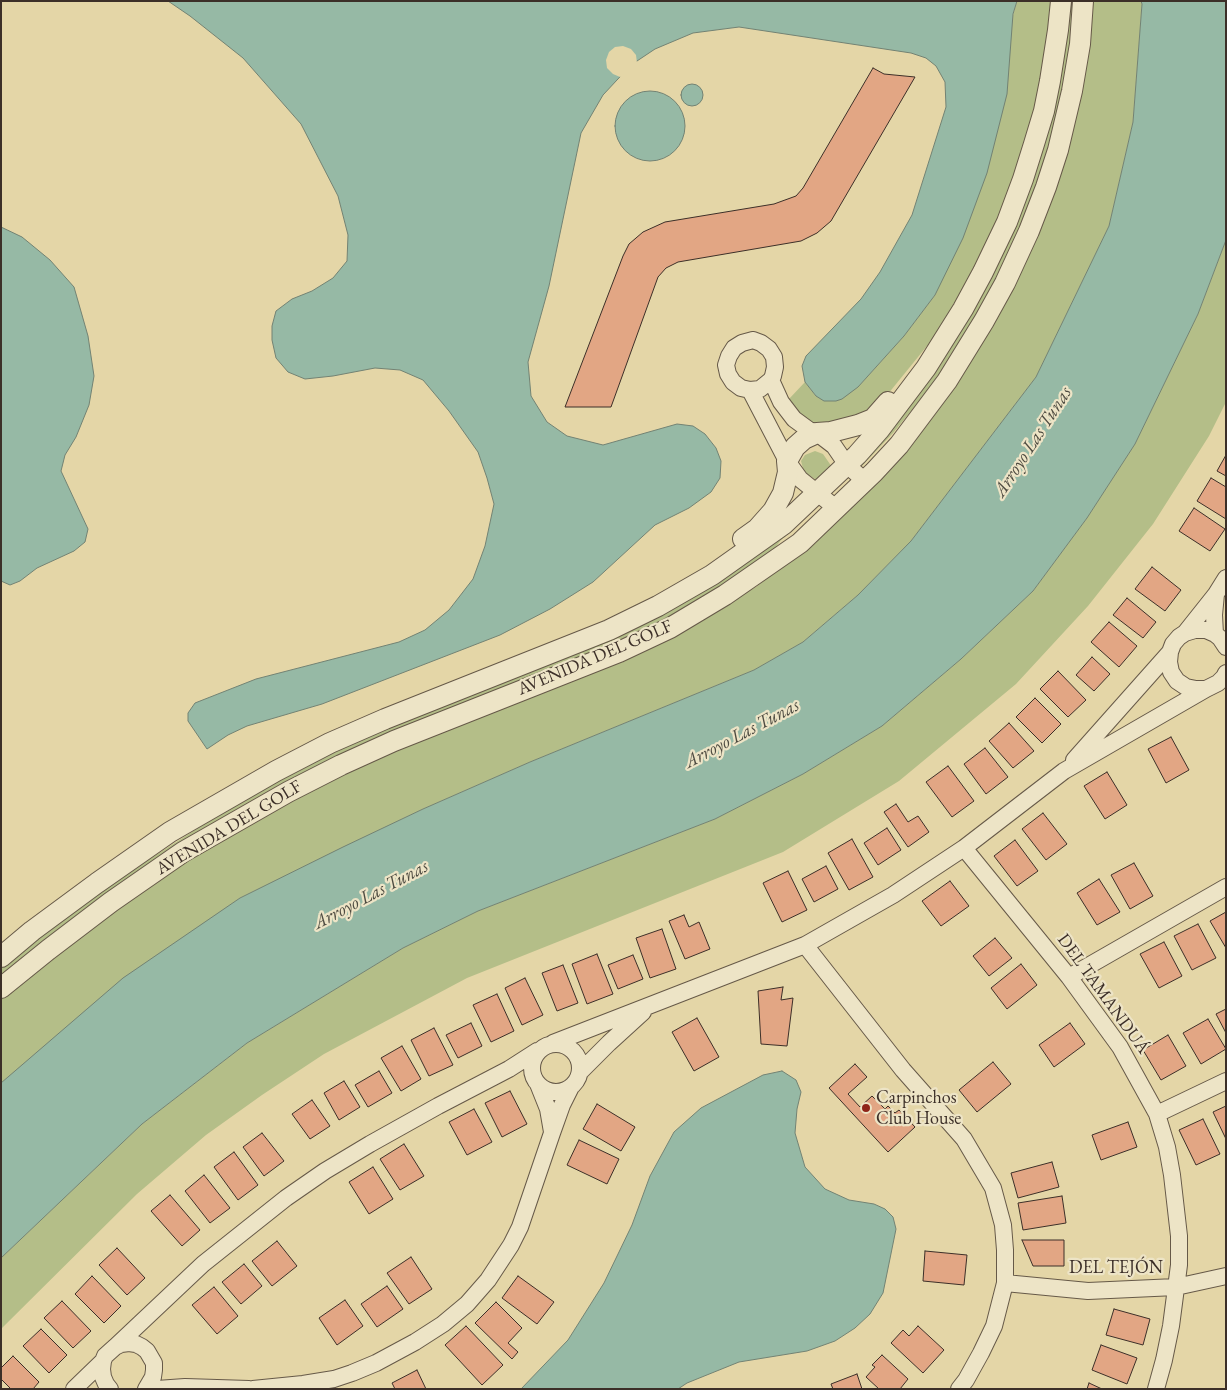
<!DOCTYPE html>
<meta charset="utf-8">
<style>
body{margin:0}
#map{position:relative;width:1227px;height:1390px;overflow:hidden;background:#e4d6a7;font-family:"EB Garamond",serif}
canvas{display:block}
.frame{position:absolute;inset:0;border:2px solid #3c2f28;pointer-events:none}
</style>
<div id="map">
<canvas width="1227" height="1390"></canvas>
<div class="frame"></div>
</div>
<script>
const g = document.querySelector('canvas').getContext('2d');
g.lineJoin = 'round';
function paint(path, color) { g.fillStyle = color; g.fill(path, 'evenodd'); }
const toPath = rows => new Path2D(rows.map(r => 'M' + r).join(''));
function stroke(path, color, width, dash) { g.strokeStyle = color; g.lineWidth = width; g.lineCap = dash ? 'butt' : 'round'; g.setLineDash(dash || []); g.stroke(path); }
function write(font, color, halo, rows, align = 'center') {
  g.font = font + ' "EB Garamond",serif'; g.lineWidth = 4.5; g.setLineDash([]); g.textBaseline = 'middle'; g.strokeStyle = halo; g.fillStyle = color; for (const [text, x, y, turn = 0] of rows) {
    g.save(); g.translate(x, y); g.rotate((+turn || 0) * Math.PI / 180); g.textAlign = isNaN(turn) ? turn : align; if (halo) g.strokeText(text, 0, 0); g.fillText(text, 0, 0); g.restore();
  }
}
const green = toPath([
 [1017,1,1054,1,1054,6,1030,134,990,245,944,325,879,405,863,417,812,427,792,408,789,399,805,382,816,396,858,387,904,336,935,295],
 [1069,1,1076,1,1068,68,1055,127,1038,186,1016,243,955,354,925,394,893,433,862,466,860,464,920,391,949,351,976,304],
 [1093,1,1141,1,1142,4,1133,122,1109,226,1036,377,911,541,858,595,803,642,754,670,530,762,423,809,240,898,1,1083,1,998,160,877,230,834,349,768,705,616,756,587,809,544,1007,296,1089,45],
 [1226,240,1226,402,1209,436,1153,524,1088,606,1016,684,899,781,783,852,467,978,324,1054,262,1095,206,1135,137,1194,1,1329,1,1258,142,1124,247,1043,403,948,478,911,715,819,803,774,882,726,961,659,1033,591,1087,518,1135,444,1198,314],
 [815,451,823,454,832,467,818,481,804,472,801,461,805,455],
 [784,535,786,536,781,540,768,557,750,570,647,631,360,748,1,979,1,969,28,946,128,873,220,814,282,778,357,741,642,624,696,596,745,564]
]);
const water = toPath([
 [168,1,1017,1,1013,14,1007,94,987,173,963,238,935,295,904,336,858,387,842,399,836,401,824,401,816,396,805,382,802,366,806,356,861,299,880,272,912,215,946,107,945,82,936,66,926,58,911,53,739,27,693,33,655,49,631,65,603,95,581,133,549,286,528,362,531,396,547,422,567,436,603,445,677,424,693,426,705,434,716,448,721,461,720,478,711,492,689,508,655,525,593,582,550,609,500,635,322,704,247,726,228,735,207,749,188,721,188,713,195,703,256,679,399,642,425,630,449,610,473,579,485,546,494,504,487,478,478,452,449,411,423,380,400,370,375,368,333,376,305,379,288,372,276,358,272,340,272,326,276,311,292,299,312,291,333,278,347,261,348,235,338,196,301,124,243,58,190,16,168,1],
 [1141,1,1226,1,1226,240,1198,314,1135,444,1087,518,1033,591,961,659,882,726,803,774,715,819,478,911,403,948,247,1043,142,1124,1,1258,1,1083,123,978,240,898,343,847,423,809,530,762,754,670,803,642,858,595,911,541,1036,377,1109,226,1133,122,1142,4,1141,1],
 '681 95a11 11 0 1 1 22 0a11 11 0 1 1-22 0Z',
 '615 126a35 35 0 1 1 70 0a35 35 0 1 1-70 0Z',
 [1,227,22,237,50,260,74,287,88,336,94,376,89,405,76,437,65,455,61,471,88,529,85,542,74,551,37,568,20,581,10,585,1,581,1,227],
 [782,1071,796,1080,801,1092,797,1109,795,1133,805,1167,825,1189,849,1200,874,1204,885,1209,893,1217,896,1229,883,1293,870,1314,855,1328,835,1341,807,1351,739,1362,687,1383,678,1389,521,1389,568,1340,604,1283,632,1225,650,1176,674,1132,701,1108,763,1075,782,1071]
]);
const pier = toPath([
 [623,46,631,49,636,55,637,63,624,76,620,77,613,74,607,68,606,60,609,52,615,47]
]);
const building = toPath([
 [873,68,884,74,915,77,831,221,817,233,801,241,678,262,666,268,658,277,611,407,565,407,623,256,629,244,643,232,665,222,774,204,796,196,803,188,873,68],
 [1226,455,1226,476,1217,471,1226,455],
 [1211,478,1226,487,1226,519,1197,501,1211,478],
 [1194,508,1225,529,1210,551,1179,531,1194,508],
 [1152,567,1181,590,1165,611,1135,589,1152,567],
 [1127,598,1156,622,1143,638,1113,615,1127,598],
 [1109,622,1137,646,1119,667,1091,642,1109,622],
 [1092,657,1110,674,1094,691,1076,675,1092,657],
 [1058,671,1086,700,1068,717,1040,689,1058,671],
 [1035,698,1061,724,1042,743,1016,717,1035,698],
 [1009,723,1034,751,1013,768,989,741,1009,723],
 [1171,737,1189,770,1166,783,1148,749,1171,737],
 [985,748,1008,777,986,794,964,764,985,748],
 [948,766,974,801,952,817,926,782,948,766],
 [1107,772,1127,805,1105,819,1084,786,1107,772],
 [896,804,908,822,918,816,929,832,908,847,884,812,896,804],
 [1043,813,1067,844,1046,860,1022,829,1043,813],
 [887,828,901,850,878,865,864,843,887,828],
 [852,839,873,877,849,890,828,853,852,839],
 [1015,840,1038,871,1017,886,994,856,1015,840],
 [1134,863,1153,896,1130,909,1111,875,1134,863],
 [826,866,838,889,814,902,802,879,826,866],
 [788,871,807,910,782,922,763,883,788,871],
 [1099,879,1120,912,1097,925,1077,893,1099,879],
 [950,881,969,906,941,926,922,901,950,881],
 [1226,912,1226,948,1210,921,1226,912],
 [684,915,689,927,699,922,710,949,685,959,669,921,684,915],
 [1198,924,1216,958,1192,970,1174,936,1198,924],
 [662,929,676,969,650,978,636,938,662,929],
 [995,938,1012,958,989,976,973,956,995,938],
 [1164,942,1182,976,1159,988,1140,954,1164,942],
 [597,954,613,994,587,1004,572,964,597,954],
 [633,955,643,979,618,989,608,965,633,955],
 [1021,964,1037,985,1007,1009,991,988,1021,964],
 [563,965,578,1003,557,1011,542,973,563,965],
 [525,978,543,1015,522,1025,505,988,525,978],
 [783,987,781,1000,793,998,787,1046,761,1044,758,991,783,987],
 [497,994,514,1031,491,1042,473,1005,497,994],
 [1226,1009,1226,1033,1216,1014,1226,1009],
 [697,1018,719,1057,694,1071,672,1032,697,1018],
 [1208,1019,1226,1049,1201,1064,1183,1033,1208,1019],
 [471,1023,482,1046,458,1058,446,1035,471,1023],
 [1070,1023,1085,1044,1054,1067,1039,1045,1070,1023],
 [434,1028,453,1065,429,1076,411,1040,434,1028],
 [1168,1035,1186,1066,1161,1080,1143,1050,1168,1035],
 [402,1046,421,1079,401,1091,381,1058,402,1046],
 [993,1062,1011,1084,977,1112,959,1090,993,1062],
 [855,1064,867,1077,848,1094,860,1107,872,1096,885,1109,888,1106,895,1113,899,1110,915,1127,888,1152,829,1088,855,1064],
 [379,1071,392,1093,368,1107,355,1085,379,1071],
 [344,1081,360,1107,339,1120,324,1093,344,1081],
 [510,1091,527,1124,502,1137,485,1103,510,1091],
 [312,1100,330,1126,310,1139,292,1114,312,1100],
 [597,1104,635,1127,621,1151,583,1129,597,1104],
 [1226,1106,1226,1139,1213,1112,1226,1106],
 [474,1109,492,1142,467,1155,449,1122,474,1109],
 [1203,1119,1220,1154,1196,1165,1179,1130,1203,1119],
 [1128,1122,1137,1147,1101,1160,1092,1135,1128,1122],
 [262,1133,284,1161,264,1176,243,1147,262,1133],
 [579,1140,619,1159,607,1184,567,1165,579,1140],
 [404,1144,424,1176,400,1190,380,1159,404,1144],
 [234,1152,258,1185,238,1200,214,1167,234,1152],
 [1052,1162,1059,1187,1018,1198,1011,1173,1052,1162],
 [373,1167,393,1199,369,1214,349,1182,373,1167],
 [204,1175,230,1208,210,1223,185,1191,204,1175],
 [170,1195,200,1230,182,1246,151,1211,170,1195],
 [1062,1196,1066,1223,1023,1230,1018,1203,1062,1196],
 [1022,1240,1064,1240,1064,1266,1033,1266,1022,1240],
 [277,1241,297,1266,272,1286,252,1261,277,1241],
 [117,1248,145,1278,127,1295,99,1265,117,1248],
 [925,1251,967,1255,964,1285,923,1281,925,1251],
 [411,1257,432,1289,409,1304,387,1273,411,1257],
 [244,1264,262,1286,241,1304,222,1282,244,1264],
 [92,1276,121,1306,104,1323,75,1294,92,1276],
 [518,1276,554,1302,537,1324,502,1298,518,1276],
 [387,1286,403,1309,377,1327,361,1304,387,1286],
 [214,1287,238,1316,217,1334,192,1305,214,1287],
 [345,1300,363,1326,337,1345,319,1318,345,1300],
 [62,1301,91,1331,73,1348,44,1318,62,1301],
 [496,1302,522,1328,508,1343,518,1352,512,1359,475,1323,496,1302],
 [1114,1309,1150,1319,1143,1345,1106,1335,1114,1309],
 [466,1326,503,1365,482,1385,445,1345,466,1326],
 [918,1326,944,1350,923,1373,891,1343,903,1330,909,1336,918,1326],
 [41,1329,67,1355,49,1373,23,1346,41,1329],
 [1101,1345,1137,1358,1127,1384,1092,1370,1101,1345],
 [882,1355,908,1379,900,1389,879,1389,866,1377,875,1367,872,1365,882,1355],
 [13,1356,39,1382,33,1389,11,1389,1,1379,1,1368,13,1356],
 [417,1370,426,1389,395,1389,392,1383,417,1370],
 [857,1374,862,1389,833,1389,831,1384,857,1374],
 [1089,1383,1102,1389,1087,1389,1089,1383]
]);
const minor = toPath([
 [753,340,761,343,769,349,774,357,775,367,773,376,771,380,760,389,750,390,741,388,733,382,728,374,726,365,729,356,734,348,742,343,753,340],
 [771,380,781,402,794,419,809,430,817,433,834,446,847,465,865,481],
 [750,390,787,461,800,479,836,508],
 [1185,633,1216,594,1226,578],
 [1215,634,1214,615,1216,594],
 [1226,647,1220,638,1215,634,1206,630,1195,630,1185,633,1179,637,1173,644,1170,652,1169,662,1171,672,1177,681,1186,687,1196,689,1206,689,1218,683,1224,677,1226,673],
 [1074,760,1170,652],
 [964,848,1069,977,1120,1047,1157,1114,1167,1147,1172,1175,1179,1236,1179,1265,1171,1326,1164,1360,1156,1389],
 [805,945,903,1070,964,1139,993,1188,1003,1225,1005,1250,1005,1283,994,1326,981,1353,966,1380,959,1389],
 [1069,977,1226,887],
 [553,1043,805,945,893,895,964,848,1064,771,1206,689],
 '532 1068a24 24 0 1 1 48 0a24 24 0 1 1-48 0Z',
 [580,1072,609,1043,643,1012],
 [538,1084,548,1109,552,1132],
 [1157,1114,1226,1081],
 [1005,1283,1088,1291,1176,1287,1226,1276],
 [115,1347,203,1264,286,1198,325,1171,370,1144,438,1106,509,1069,537,1051],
 [74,1389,103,1361],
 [110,1389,106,1384,103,1377,102,1369,103,1361,105,1356,115,1347,121,1344,129,1343,136,1344,142,1347,147,1351,154,1363,154,1370,153,1377,146,1389],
 [157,1389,185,1387,249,1389],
 [253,1389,303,1384,334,1379,352,1373,376,1363,415,1342,443,1324,467,1304,488,1280,511,1245,520,1227,552,1133,562,1105,571,1087]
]);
const tertiary = toPath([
 [743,539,757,529,773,511,783,493,788,472,787,461,795,447,804,439,817,433,831,432,858,425,873,419,888,402],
 [1,957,32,931,97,883,170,832,276,771,330,743,385,719,609,630,658,606,712,575,784,524,857,455,880,429,926,368,963,309,983,272,1007,222,1023,179,1034,144,1044,111,1050,81,1058,30,1061,1],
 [1,988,48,950,111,902,183,852,288,792,341,765,394,741,619,652,670,628,725,595,800,543,874,472,899,445,947,381,984,321,1005,283,1029,231,1046,187,1058,150,1072,91,1080,44,1083,1]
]);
const markers = [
 [866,1108,5,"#8f2418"]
];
const streetNames = [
 ["AVENIDA DEL GOLF",595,658,-23],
 ["AVENIDA DEL GOLF",229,828,-31],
 ["DEL TAMANDUÁ",1103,994,54],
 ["DEL TEJÓN",1116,1268]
];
const poiNames = [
 ["Carpinchos",876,1098],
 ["Club House",876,1119]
];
const waterNames = [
 ["Arroyo Las Tunas",1033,442,-57],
 ["Arroyo Las Tunas",742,734,-28],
 ["Arroyo Las Tunas",371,895,-28]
];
paint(green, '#b4be88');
paint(water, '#96b9a5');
stroke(water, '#728273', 1);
paint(pier, '#e4d6a7');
paint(building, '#e2a684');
stroke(building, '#3c2f28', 1);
stroke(minor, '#665948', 18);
stroke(tertiary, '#665948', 22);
stroke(minor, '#ede4c6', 16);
stroke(tertiary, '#ede4c6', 20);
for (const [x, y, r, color] of markers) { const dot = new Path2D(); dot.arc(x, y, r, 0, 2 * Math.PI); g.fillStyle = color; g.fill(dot); stroke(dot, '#ede4c6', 2); }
write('18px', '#3c2f28', '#ede4c6', streetNames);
write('18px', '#3c2f28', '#ede4c6', poiNames, 'left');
write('italic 19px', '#4e4b41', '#ede4c6', waterNames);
</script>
